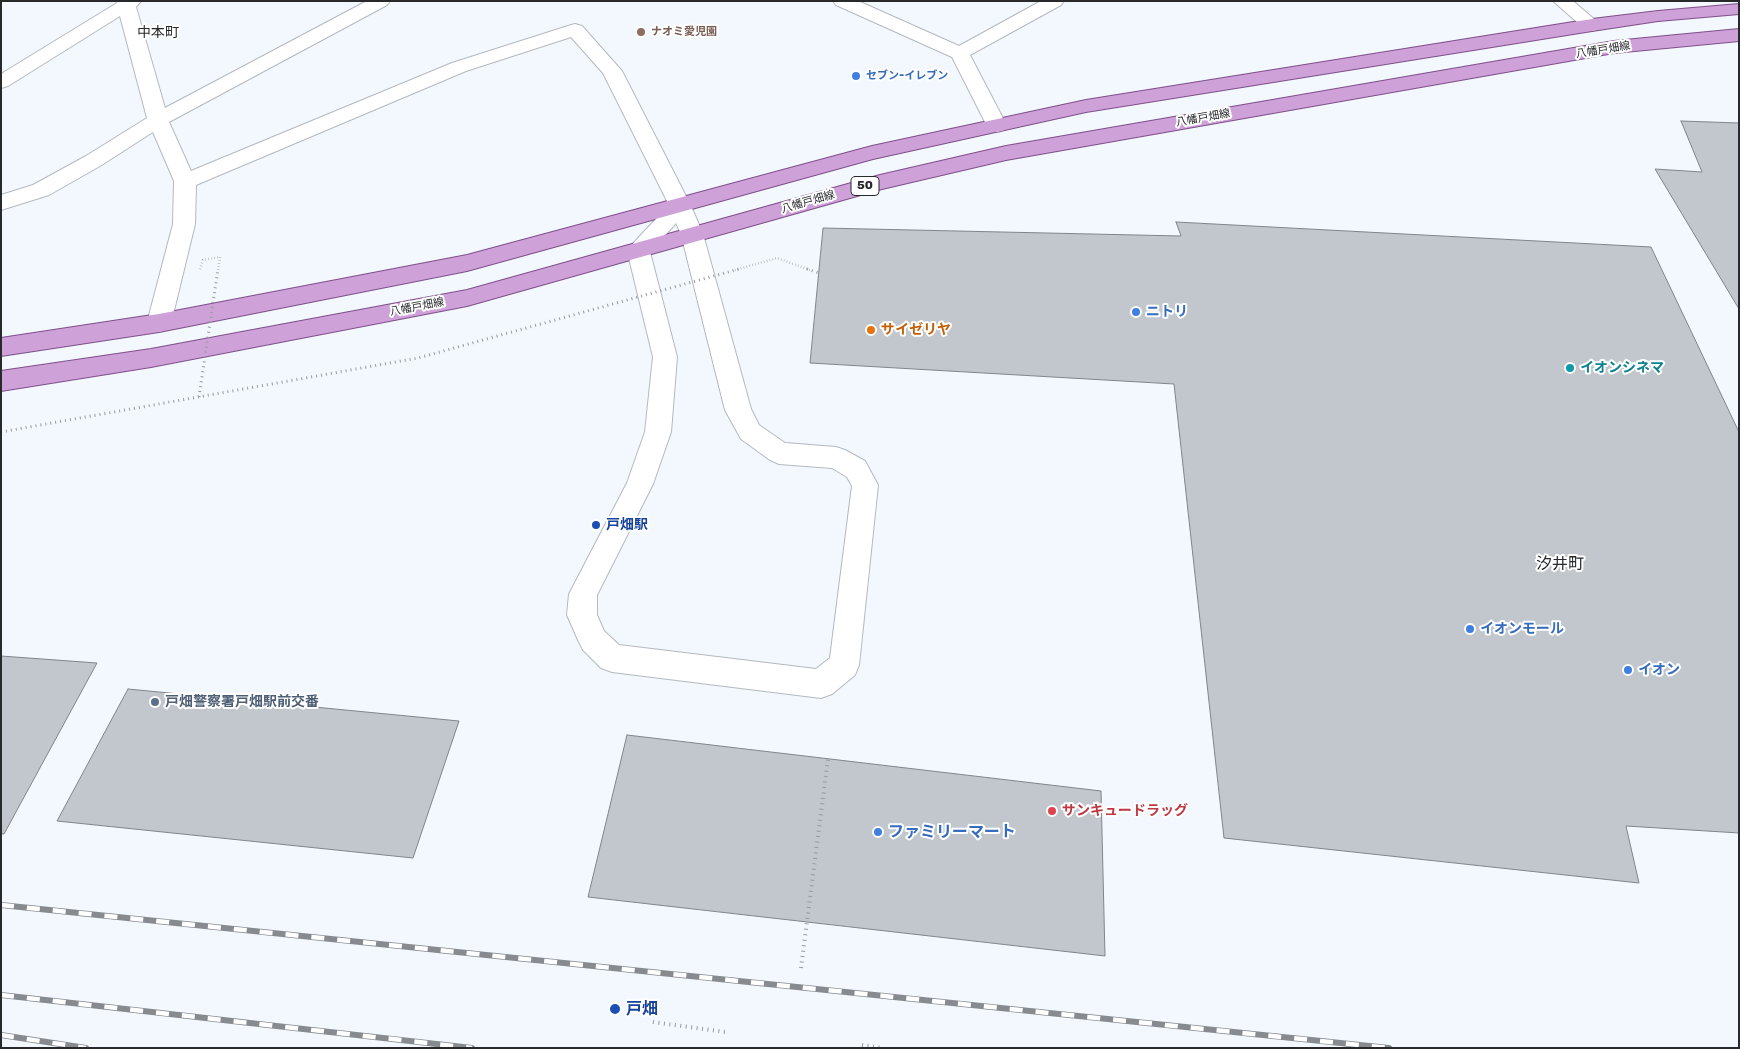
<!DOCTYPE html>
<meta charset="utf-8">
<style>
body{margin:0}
#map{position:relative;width:1740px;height:1049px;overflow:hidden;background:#f2f8fe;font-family:Rubik,sans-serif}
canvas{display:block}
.frame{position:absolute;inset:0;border:2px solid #27292b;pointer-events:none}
</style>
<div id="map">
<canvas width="1740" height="1049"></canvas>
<div class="frame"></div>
</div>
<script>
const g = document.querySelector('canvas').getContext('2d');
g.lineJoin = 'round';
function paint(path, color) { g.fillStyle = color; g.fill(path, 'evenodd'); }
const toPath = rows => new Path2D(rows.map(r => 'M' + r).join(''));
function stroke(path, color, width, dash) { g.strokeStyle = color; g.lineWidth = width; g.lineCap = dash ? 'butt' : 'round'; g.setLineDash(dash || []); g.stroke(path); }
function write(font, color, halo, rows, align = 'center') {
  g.font = font + ' Rubik,"Noto Sans JP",sans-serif'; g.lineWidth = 4; g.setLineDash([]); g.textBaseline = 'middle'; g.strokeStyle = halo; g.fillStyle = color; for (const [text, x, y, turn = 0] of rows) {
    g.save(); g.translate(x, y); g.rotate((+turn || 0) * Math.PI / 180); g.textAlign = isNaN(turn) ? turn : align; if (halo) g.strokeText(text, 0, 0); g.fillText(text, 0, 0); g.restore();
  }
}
const building = toPath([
 [1681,121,1739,123,1739,309,1655,169,1702,172,1681,121],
 [1176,222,1651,247,1739,432,1739,833,1626,826,1639,883,1224,838,1174,384,810,363,823,228,1181,236,1176,222],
 [1,656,97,663,4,834,1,834,1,656],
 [128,689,459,721,413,858,57,821,128,689],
 [627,735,1101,791,1105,956,588,897,627,735]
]);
const path = toPath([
 [801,968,828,759],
 [653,1022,725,1032],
 [862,1045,882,1048]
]);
const minor = toPath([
 [116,1,141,1,136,7,165,108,367,1,390,1,387,5,169,122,191,171,452,63,568,26,575,24,582,26,622,71,691,206,703,234,751,409,759,425,785,443,836,447,845,450,865,461,878,485,859,665,855,675,832,694,821,698,612,672,601,668,583,650,578,640,567,615,569,594,627,483,645,432,653,357,627,250,669,205,603,73,571,37,466,71,196,185,195,224,171,323,167,329,159,332,151,329,147,323,173,224,174,181,153,132,100,166,49,195,1,210,1,195,33,185,86,156,147,118,120,16,8,86,1,88,1,74,117,3,116,1],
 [676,223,681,234,725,410,741,439,770,460,779,464,832,468,847,477,852,486,830,658,816,669,619,645,604,631,597,615,597,595,653,484,671,432,677,357,650,252,676,223],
 [833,1,858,1,959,46,1041,1,1064,1,1061,5,970,55,1007,126,1004,130,997,132,990,130,987,126,952,57,836,5,833,1],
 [1553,1,1573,1,1601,25,1599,29,1592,31,1585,29,1553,1]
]);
const major = toPath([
 [1739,4,1739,14,1658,21,1592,31,1086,112,873,159,467,271,159,332,1,356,1,338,159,314,467,255,872,146,1086,100,1592,19,1658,11,1739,4],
 [1739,29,1739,41,1614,53,1006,160,882,189,467,306,151,367,1,391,1,371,151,349,467,290,880,175,1006,146,1614,41,1739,29]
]);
const rail = toPath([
 [1,905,1389,1048],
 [1,995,472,1048],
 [1,1035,86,1048]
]);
const pathBridgeFar1 = toPath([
 [200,269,203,260,220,257,218,270],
 [735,270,777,258,810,270]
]);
const pathBridge = toPath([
 [807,269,819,273],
 [199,397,218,269],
 [1,432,418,358,739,269]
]);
const markers = [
 [641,32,5,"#8d6e63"],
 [856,76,5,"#3f7fe0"],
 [1136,312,5,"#3f7fe0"],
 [871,330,5,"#e8710a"],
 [1570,368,5,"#0f9aa8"],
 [596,525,5,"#1a4fb4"],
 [1470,629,5,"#3f7fe0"],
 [1628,670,5,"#3f7fe0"],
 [155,702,5,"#5c6f8a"],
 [1052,811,5,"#e0444e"],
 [878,832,5,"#3f7fe0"],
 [615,1009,6,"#1a4fb4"]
];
const farEducationnames = [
 ["ナオミ愛児園",651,32]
];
const farStreetnames = [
 ["八幡戸畑線",1603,50,-9],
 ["八幡戸畑線",1203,118,-10],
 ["八幡戸畑線",808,202,-16],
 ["八幡戸畑線",417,307,-11]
];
const farShopnames = [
 ["セブン-イレブン",866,76]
];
const shields = [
 [865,186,28]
];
const shieldNames = [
 ["50",865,186]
];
const farQuarternames = [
 ["中本町",158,33]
];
const shopNames = [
 ["ニトリ",1146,312],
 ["イオンモール",1480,629],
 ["イオン",1638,670]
];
const foodNames = [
 ["サイゼリヤ",881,330]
];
const cultureNames = [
 ["イオンシネマ",1580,368]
];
const transitNames = [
 ["戸畑駅",606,525]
];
const serviceNames = [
 ["戸畑警察署戸畑駅前交番",165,702]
];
const healthNames = [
 ["サンキュードラッグ",1062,811]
];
const quarterNames = [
 ["汐井町",1560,564]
];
const nearShopnames = [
 ["ファミリーマート",888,832]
];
const nearTransitnames = [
 ["戸畑",626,1009]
];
paint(building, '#c1c7cd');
stroke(building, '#80858b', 1);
stroke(minor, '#b3b9bf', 2);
stroke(major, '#7f4f8b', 2);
stroke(path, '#979b9f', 4, [1, 4.5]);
paint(minor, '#fff');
paint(major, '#cea1d9');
stroke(rail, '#878b8f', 6);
stroke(rail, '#fff', 4.5, [13]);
stroke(pathBridgeFar1, '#979b9f', 2.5, [0.5, 2.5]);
stroke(pathBridge, '#979b9f', 3, [1, 4]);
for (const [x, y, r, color] of markers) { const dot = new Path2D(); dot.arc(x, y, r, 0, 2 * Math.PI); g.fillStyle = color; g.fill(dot); stroke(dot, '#fff', 2); }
write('bold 11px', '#785e54', '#fff', farEducationnames, 'left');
write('11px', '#27292b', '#fff', farStreetnames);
write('bold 11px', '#366cbe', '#fff', farShopnames, 'left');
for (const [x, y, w] of shields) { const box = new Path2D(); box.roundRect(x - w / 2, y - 9.5, w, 19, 4); g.fillStyle = '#fff'; g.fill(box); stroke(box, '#27292b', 1); }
write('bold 12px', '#27292b', null, shieldNames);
write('14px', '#27292b', '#fff', farQuarternames);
write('bold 14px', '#366cbe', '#fff', shopNames, 'left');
write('bold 14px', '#c56008', '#fff', foodNames, 'left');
write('bold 14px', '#0d838f', '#fff', cultureNames, 'left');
write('bold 14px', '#164399', '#fff', transitNames, 'left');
write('bold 14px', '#4e5e75', '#fff', serviceNames, 'left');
write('bold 14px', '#be3a42', '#fff', healthNames, 'left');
write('16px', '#27292b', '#fff', quarterNames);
write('bold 16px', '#366cbe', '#fff', nearShopnames, 'left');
write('bold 16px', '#164399', '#fff', nearTransitnames, 'left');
</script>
